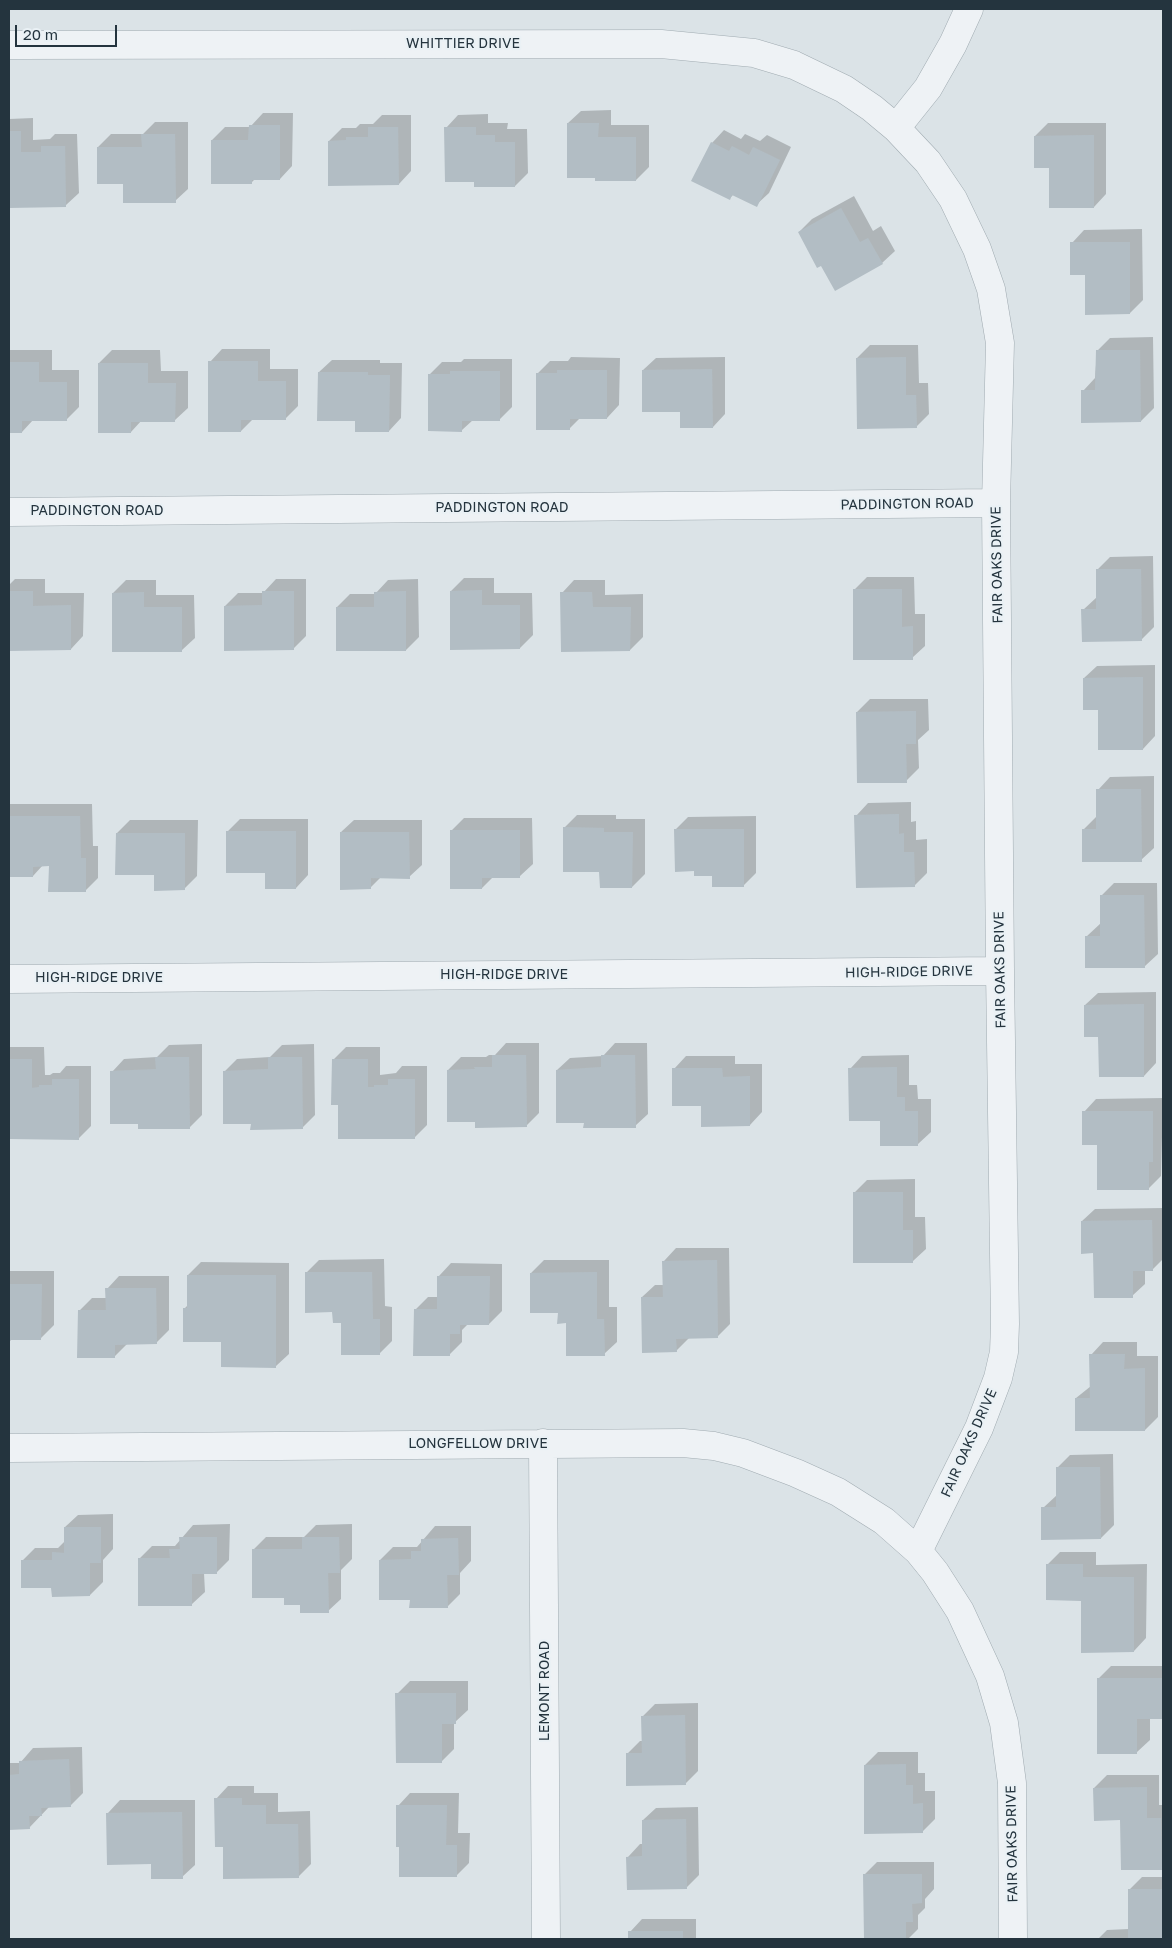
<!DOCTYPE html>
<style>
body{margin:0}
#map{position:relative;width:1172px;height:1948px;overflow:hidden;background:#dbe3e7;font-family:"Golos Text",sans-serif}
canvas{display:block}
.frame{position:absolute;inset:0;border:10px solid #24343e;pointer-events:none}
.scale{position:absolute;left:15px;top:25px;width:102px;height:22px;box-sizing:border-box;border:2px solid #24343e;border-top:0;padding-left:6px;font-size:15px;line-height:18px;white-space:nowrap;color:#24343e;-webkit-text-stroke:4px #eaf1f5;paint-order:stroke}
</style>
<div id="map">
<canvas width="1172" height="1948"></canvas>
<div class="frame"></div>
<div class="scale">20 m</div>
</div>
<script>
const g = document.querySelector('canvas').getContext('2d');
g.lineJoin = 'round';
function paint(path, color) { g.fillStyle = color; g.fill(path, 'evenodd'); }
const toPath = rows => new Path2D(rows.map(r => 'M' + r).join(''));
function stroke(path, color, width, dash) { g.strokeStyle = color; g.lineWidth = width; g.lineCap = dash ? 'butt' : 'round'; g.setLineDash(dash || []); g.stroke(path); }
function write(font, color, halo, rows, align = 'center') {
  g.font = font + ' "Golos Text",sans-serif'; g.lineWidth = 4.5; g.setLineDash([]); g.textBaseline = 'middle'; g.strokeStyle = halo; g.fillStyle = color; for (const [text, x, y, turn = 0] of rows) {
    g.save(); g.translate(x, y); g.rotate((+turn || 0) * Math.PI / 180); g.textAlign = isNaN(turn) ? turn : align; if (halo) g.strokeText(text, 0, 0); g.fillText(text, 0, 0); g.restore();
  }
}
const shadow = toPath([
 [611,110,611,125,649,125,649,167,636,180,568,123,581,111],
 [263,113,293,113,292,166,280,179,255,179,251,183,212,140,225,127,250,127],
 [488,114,488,123,508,123,507,129,527,129,528,173,515,186,475,181,446,128,458,115],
 [382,115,411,115,411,171,399,184,329,141,342,128,356,128,360,124,373,124],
 [33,118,33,140,50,139,55,134,77,134,79,193,66,205,9,206,9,119],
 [155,122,188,122,188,189,175,201,125,183,98,147,111,134,143,134],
 [1048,123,1106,123,1106,194,1094,207,1050,167,1035,136],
 [724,130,741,139,745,134,760,141,767,135,791,147,769,193,756,205,734,194,729,199,712,143],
 [854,196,873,231,881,226,895,251,882,263,822,264,799,232,812,219],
 [1142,229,1143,300,1130,313,1086,273,1072,243,1084,230],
 [1153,337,1154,408,1141,421,1083,391,1095,378,1097,351,1110,338],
 [870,345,918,345,919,383,928,383,929,414,916,427,857,358],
 [222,349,270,349,270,369,298,369,298,406,285,419,253,419,241,431,210,362],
 [9,350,52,350,52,370,79,370,79,407,66,420,33,420,22,432,9,432],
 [112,350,160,350,161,371,188,371,188,408,175,420,142,420,131,432,99,363],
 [571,357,620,358,619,405,607,418,580,418,569,429,537,374,550,361,568,361],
 [725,357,725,414,713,427,681,411,643,370,656,358],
 [464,359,512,359,512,407,499,420,473,420,462,430,429,375,442,362,461,362],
 [332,360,380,360,380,363,402,363,401,418,389,431,357,420,319,372],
 [1153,556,1154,627,1141,640,1083,610,1097,597,1097,570,1110,557],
 [867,577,914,577,915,614,925,614,925,646,912,658,854,590],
 [464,578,494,578,494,593,532,593,533,635,520,648,451,591],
 [15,579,45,579,45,593,84,593,83,636,71,649,9,649,9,585],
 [276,579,306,579,306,636,293,649,225,606,238,593,263,593],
 [418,579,419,637,406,650,337,607,350,594,375,594,388,580],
 [126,580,156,580,156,595,194,595,195,638,182,650,113,593],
 [574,580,605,580,605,595,643,594,643,637,630,650,562,593],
 [1155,665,1155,736,1143,749,1099,709,1084,678,1097,666],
 [870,699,928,699,929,730,918,740,919,768,906,781,857,712],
 [1154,776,1154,848,1141,860,1083,830,1096,817,1098,790,1110,777],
 [911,802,911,822,916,821,916,840,927,839,927,873,914,886,856,816,868,803],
 [9,804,92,804,93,846,98,846,98,878,86,890,50,865,43,865,33,876,9,876],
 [577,815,616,815,616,819,645,819,645,874,632,887,600,871,564,828],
 [756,816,756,873,744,885,695,870,676,829,688,817],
 [464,818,532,818,533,864,520,876,493,877,482,888,451,831],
 [240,819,308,819,308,875,296,888,266,872,227,832],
 [130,820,198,820,197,876,184,889,155,873,117,833],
 [354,820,422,820,422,865,409,877,381,877,370,888,341,832],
 [1114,883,1157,883,1158,954,1145,966,1087,936,1101,923,1101,896],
 [1156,992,1156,1063,1144,1076,1085,1005,1098,993],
 [506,1043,539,1043,539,1113,526,1126,476,1121,448,1070,461,1057,486,1057,489,1055,495,1055],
 [615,1043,647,1043,648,1114,635,1126,585,1121,557,1070,570,1058,603,1056],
 [202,1044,202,1115,189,1128,139,1123,112,1072,124,1059,157,1057,169,1045],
 [314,1044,315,1115,302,1128,252,1123,224,1072,237,1059,270,1057,282,1045],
 [10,1047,44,1047,45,1075,50,1075,53,1073,60,1073,66,1066,91,1066,91,1126,78,1139,9,1138],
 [346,1047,380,1047,380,1075,396,1073,402,1066,427,1066,427,1125,414,1138,340,1104,333,1060],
 [909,1055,909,1085,917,1085,918,1099,931,1099,931,1132,918,1144,881,1120,850,1069,862,1056],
 [686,1056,735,1056,735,1064,762,1064,762,1112,750,1125,702,1104,674,1069],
 [1163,1098,1161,1176,1148,1189,1098,1144,1084,1112,1096,1099],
 [915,1179,915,1217,925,1217,926,1249,913,1261,854,1193,867,1180],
 [1163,1208,1163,1259,1152,1270,1145,1270,1145,1284,1132,1296,1095,1252,1082,1221,1095,1209],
 [676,1248,729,1248,730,1324,717,1337,689,1338,676,1351,642,1297,655,1285,664,1285,664,1261],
 [384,1259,385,1306,392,1307,392,1341,379,1354,342,1322,306,1273,319,1260],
 [544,1260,609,1260,609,1307,617,1307,617,1342,604,1354,567,1322,531,1273],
 [201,1262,289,1263,289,1354,276,1366,222,1341,184,1309,188,1305,188,1275],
 [451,1263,502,1264,502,1311,489,1324,468,1324,462,1330,462,1342,449,1355,415,1310,428,1297,439,1297,439,1276],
 [9,1271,54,1271,54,1325,41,1338,13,1338,9,1342],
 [119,1276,169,1276,169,1330,156,1343,128,1343,114,1357,79,1311,92,1298,107,1298,107,1289],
 [1103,1342,1137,1342,1137,1356,1158,1356,1158,1417,1145,1430,1076,1398,1091,1386,1091,1355],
 [1113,1454,1114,1525,1101,1538,1043,1508,1057,1495,1057,1468,1070,1455],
 [113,1514,113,1549,103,1560,103,1582,90,1595,22,1561,35,1548,58,1548,65,1541,65,1527,78,1515],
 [230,1524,229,1560,217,1572,204,1573,205,1592,192,1604,139,1559,152,1546,175,1546,193,1525],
 [352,1524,352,1559,341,1570,341,1599,328,1611,285,1596,253,1550,266,1537,304,1537,316,1525],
 [435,1526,471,1526,471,1561,460,1573,460,1594,447,1607,411,1599,380,1560,393,1547,417,1547],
 [1060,1552,1096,1552,1096,1565,1147,1564,1146,1638,1134,1651,1047,1565],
 [1111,1666,1163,1666,1163,1718,1150,1718,1150,1740,1137,1752,1098,1679],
 [410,1681,468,1681,468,1710,454,1723,454,1749,441,1762,397,1694],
 [698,1703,698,1771,685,1784,627,1754,640,1741,643,1741,642,1717,655,1704],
 [82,1747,83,1793,70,1806,49,1807,29,1828,9,1828,9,1763,20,1763,33,1748],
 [878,1752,918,1752,918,1773,925,1773,925,1791,935,1791,935,1819,922,1832,865,1765],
 [1107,1775,1159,1775,1159,1805,1163,1805,1163,1866,1161,1868,1094,1788],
 [228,1786,254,1786,254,1793,278,1793,278,1812,310,1811,311,1864,298,1877,216,1799],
 [410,1793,459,1793,458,1833,470,1833,469,1863,456,1876,398,1806],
 [120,1800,195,1800,195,1865,182,1877,152,1863,108,1813],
 [698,1807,699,1875,686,1888,628,1857,640,1844,643,1844,643,1820,656,1808],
 [877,1862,934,1862,934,1889,925,1899,925,1908,918,1915,918,1929,908,1939,865,1939,864,1875],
 [1142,1877,1163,1877,1163,1939,1098,1939,1107,1930,1129,1929,1129,1890],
 [642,1919,696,1919,696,1939,630,1939,630,1932]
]);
const building = toPath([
 [567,123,599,123,598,137,636,137,636,181,595,181,595,178,567,178],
 [249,125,280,125,280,180,252,180,252,184,211,184,211,140,248,140],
 [368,127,398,127,399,185,328,186,328,141,346,140,346,137,368,137],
 [444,127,476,127,476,135,495,135,495,142,515,142,515,187,474,187,474,182,445,182],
 [9,131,21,131,21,152,41,152,41,146,65,146,66,207,9,208],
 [141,134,175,134,176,203,123,203,123,184,97,184,97,147,142,147],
 [1094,135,1094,208,1049,208,1049,168,1034,168,1034,136],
 [711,142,729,151,732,146,749,155,753,147,780,160,757,207,732,195,730,200,691,181],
 [841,208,860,242,868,238,883,264,835,291,821,266,817,268,798,232],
 [1070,242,1130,242,1130,314,1085,315,1085,275,1070,275],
 [1096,350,1140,350,1141,422,1081,423,1081,390,1095,390],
 [906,357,906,395,916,395,917,428,857,429,856,358],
 [208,361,258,361,258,381,286,381,286,420,241,420,241,432,208,432],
 [9,362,39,362,39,382,67,382,67,421,22,421,22,433,9,433],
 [98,363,148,363,148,383,176,383,175,422,131,422,131,433,98,433],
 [712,369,713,428,680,428,680,412,642,412,642,370],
 [557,370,607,370,607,419,570,419,570,430,536,430,536,373,557,373],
 [450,371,500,371,500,421,462,421,462,432,428,431,428,374,450,374],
 [318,372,368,372,368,375,390,375,389,432,355,432,355,421,317,421],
 [1096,569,1141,569,1142,641,1082,642,1081,609,1096,609],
 [853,589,902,589,902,627,913,626,913,660,853,660],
 [482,590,482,605,520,605,520,649,450,650,450,591],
 [9,591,33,591,33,606,71,605,71,650,9,651],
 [262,591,294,591,294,650,224,651,224,606,262,605],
 [406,591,406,651,336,651,336,607,374,607,374,592],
 [144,592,144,607,182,607,182,652,112,652,112,593],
 [560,592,592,592,593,607,631,607,630,651,561,652],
 [1143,677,1143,750,1098,750,1098,710,1083,710,1083,678],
 [916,711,916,744,906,744,907,783,857,783,856,712],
 [1096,789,1141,789,1142,862,1082,862,1082,829,1096,829],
 [899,814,899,834,904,833,904,852,914,852,915,887,856,888,854,815],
 [9,816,80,816,81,858,86,858,86,892,48,892,49,866,33,867,33,877,9,877],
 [563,827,604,828,604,832,633,832,632,888,600,888,599,872,563,872],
 [674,829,744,829,744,887,712,887,712,876,694,876,694,871,675,872],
 [450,830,520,830,520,878,482,878,482,889,450,889],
 [226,831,296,831,296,889,265,889,265,873,226,873],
 [340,832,409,832,410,879,371,878,371,889,340,890],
 [116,833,185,833,185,890,154,891,154,875,115,875],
 [1100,895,1144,895,1145,968,1085,968,1085,936,1100,936],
 [1144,1004,1144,1077,1099,1077,1098,1037,1084,1037,1084,1005],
 [492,1055,526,1055,527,1127,475,1128,475,1122,447,1122,447,1070,475,1069,474,1067,492,1067],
 [601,1055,635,1055,636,1128,583,1128,584,1123,556,1123,556,1070,601,1067],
 [155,1057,189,1057,190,1129,138,1129,138,1124,110,1124,110,1071,156,1069],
 [268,1057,302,1057,303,1129,250,1130,251,1124,223,1124,223,1071,268,1069],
 [9,1059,32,1059,32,1088,39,1087,39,1085,52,1085,52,1079,79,1079,79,1140,9,1139],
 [332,1059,368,1059,368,1087,374,1087,374,1085,388,1085,388,1079,415,1079,415,1139,338,1139,338,1105,331,1105],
 [897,1067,897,1097,905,1097,905,1111,918,1111,918,1146,880,1146,880,1121,849,1121,848,1068],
 [672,1068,722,1068,723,1077,750,1076,750,1126,701,1127,701,1106,672,1106],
 [1082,1111,1153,1111,1153,1162,1149,1162,1149,1190,1097,1190,1097,1145,1082,1145],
 [853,1192,903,1192,903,1230,913,1230,913,1263,853,1263],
 [1152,1220,1153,1271,1133,1271,1133,1298,1094,1298,1093,1253,1081,1254,1081,1221],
 [717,1260,718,1338,676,1339,677,1352,642,1353,641,1297,663,1297,662,1261],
 [305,1272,372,1272,373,1319,380,1319,380,1355,341,1355,341,1323,333,1323,332,1312,305,1313],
 [597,1272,597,1319,604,1319,605,1356,566,1356,566,1323,557,1324,558,1313,530,1313,530,1273],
 [187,1275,276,1275,276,1368,221,1367,221,1342,183,1342,183,1308,187,1308],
 [437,1276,490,1276,489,1325,460,1325,460,1334,450,1334,450,1356,413,1356,414,1309,437,1309],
 [9,1284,42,1284,41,1340,9,1340],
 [105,1288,156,1288,157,1344,115,1345,115,1358,77,1358,78,1310,106,1310],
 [1089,1354,1125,1354,1124,1369,1145,1368,1145,1431,1075,1431,1075,1398,1090,1398],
 [1056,1467,1100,1467,1101,1539,1041,1540,1041,1507,1056,1507],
 [64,1527,101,1527,101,1563,90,1563,90,1596,52,1597,51,1588,21,1588,21,1560,52,1560,52,1552,64,1553],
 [179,1537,217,1537,217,1574,192,1574,192,1606,138,1606,138,1558,170,1558,169,1549,180,1549],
 [302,1537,339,1537,340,1573,328,1573,329,1613,300,1613,300,1605,284,1605,284,1598,252,1598,252,1549,302,1549],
 [458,1538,459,1575,447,1575,448,1608,409,1608,410,1600,379,1600,379,1560,411,1559,411,1551,421,1551,421,1539],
 [1046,1564,1083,1564,1083,1577,1134,1577,1134,1652,1081,1653,1081,1601,1046,1600],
 [1097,1678,1163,1678,1163,1719,1137,1719,1137,1754,1097,1754],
 [395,1693,456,1693,456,1724,442,1724,442,1763,396,1763],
 [685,1715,686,1785,626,1786,626,1753,642,1753,641,1716],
 [69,1759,71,1807,41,1808,42,1816,29,1816,30,1829,9,1830,9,1775,19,1774,19,1761],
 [906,1764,906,1785,913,1785,913,1804,923,1803,923,1833,864,1834,864,1765],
 [1147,1787,1147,1818,1161,1818,1162,1870,1121,1870,1120,1820,1094,1821,1093,1788],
 [214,1798,242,1798,242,1805,266,1805,266,1824,298,1824,299,1878,223,1879,223,1847,215,1847],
 [396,1805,447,1805,446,1845,457,1845,457,1877,399,1877,399,1847,396,1847],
 [182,1812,183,1879,151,1879,151,1864,107,1865,106,1813],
 [686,1819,687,1889,627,1890,626,1857,642,1856,642,1820],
 [863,1874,922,1874,922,1903,912,1904,913,1922,906,1922,906,1939,864,1939],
 [1128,1889,1163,1889,1163,1939,1128,1939],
 [628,1931,683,1931,683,1939,628,1939]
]);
const street = toPath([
 [9,45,661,44,754,53,794,65,844,89,872,108,896,128,928,162,953,199,977,249,991,289,1000,343,996,503,1000,971,1005,1324,1004,1352,998,1378,979,1428,918,1551,935,1572,960,1611,990,1676,1004,1723,1012,1783,1013,1939],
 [896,128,928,88,953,44,969,9],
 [9,512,996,503],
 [9,979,1000,971],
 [543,1443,546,1939],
 [9,1448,683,1443,714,1446,743,1453,796,1473,838,1492,884,1521,918,1551]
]);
const streetNames = [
 ["WHITTIER DRIVE",463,44],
 ["PADDINGTON ROAD",907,504,-1],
 ["PADDINGTON ROAD",502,508],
 ["PADDINGTON ROAD",97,511],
 ["FAIR OAKS DRIVE",997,565,-91],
 ["FAIR OAKS DRIVE",1000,970,-91],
 ["HIGH-RIDGE DRIVE",909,972,-1],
 ["HIGH-RIDGE DRIVE",504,975],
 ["HIGH-RIDGE DRIVE",99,978],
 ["FAIR OAKS DRIVE",969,1443,-66],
 ["LONGFELLOW DRIVE",478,1444],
 ["LEMONT ROAD",545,1691,-90],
 ["FAIR OAKS DRIVE",1012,1844,-91]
];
paint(shadow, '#0003');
paint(building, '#b2bdc4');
stroke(street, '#a0abb1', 29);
stroke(street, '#eef2f5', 28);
write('14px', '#24343e', '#eaf1f5', streetNames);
</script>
